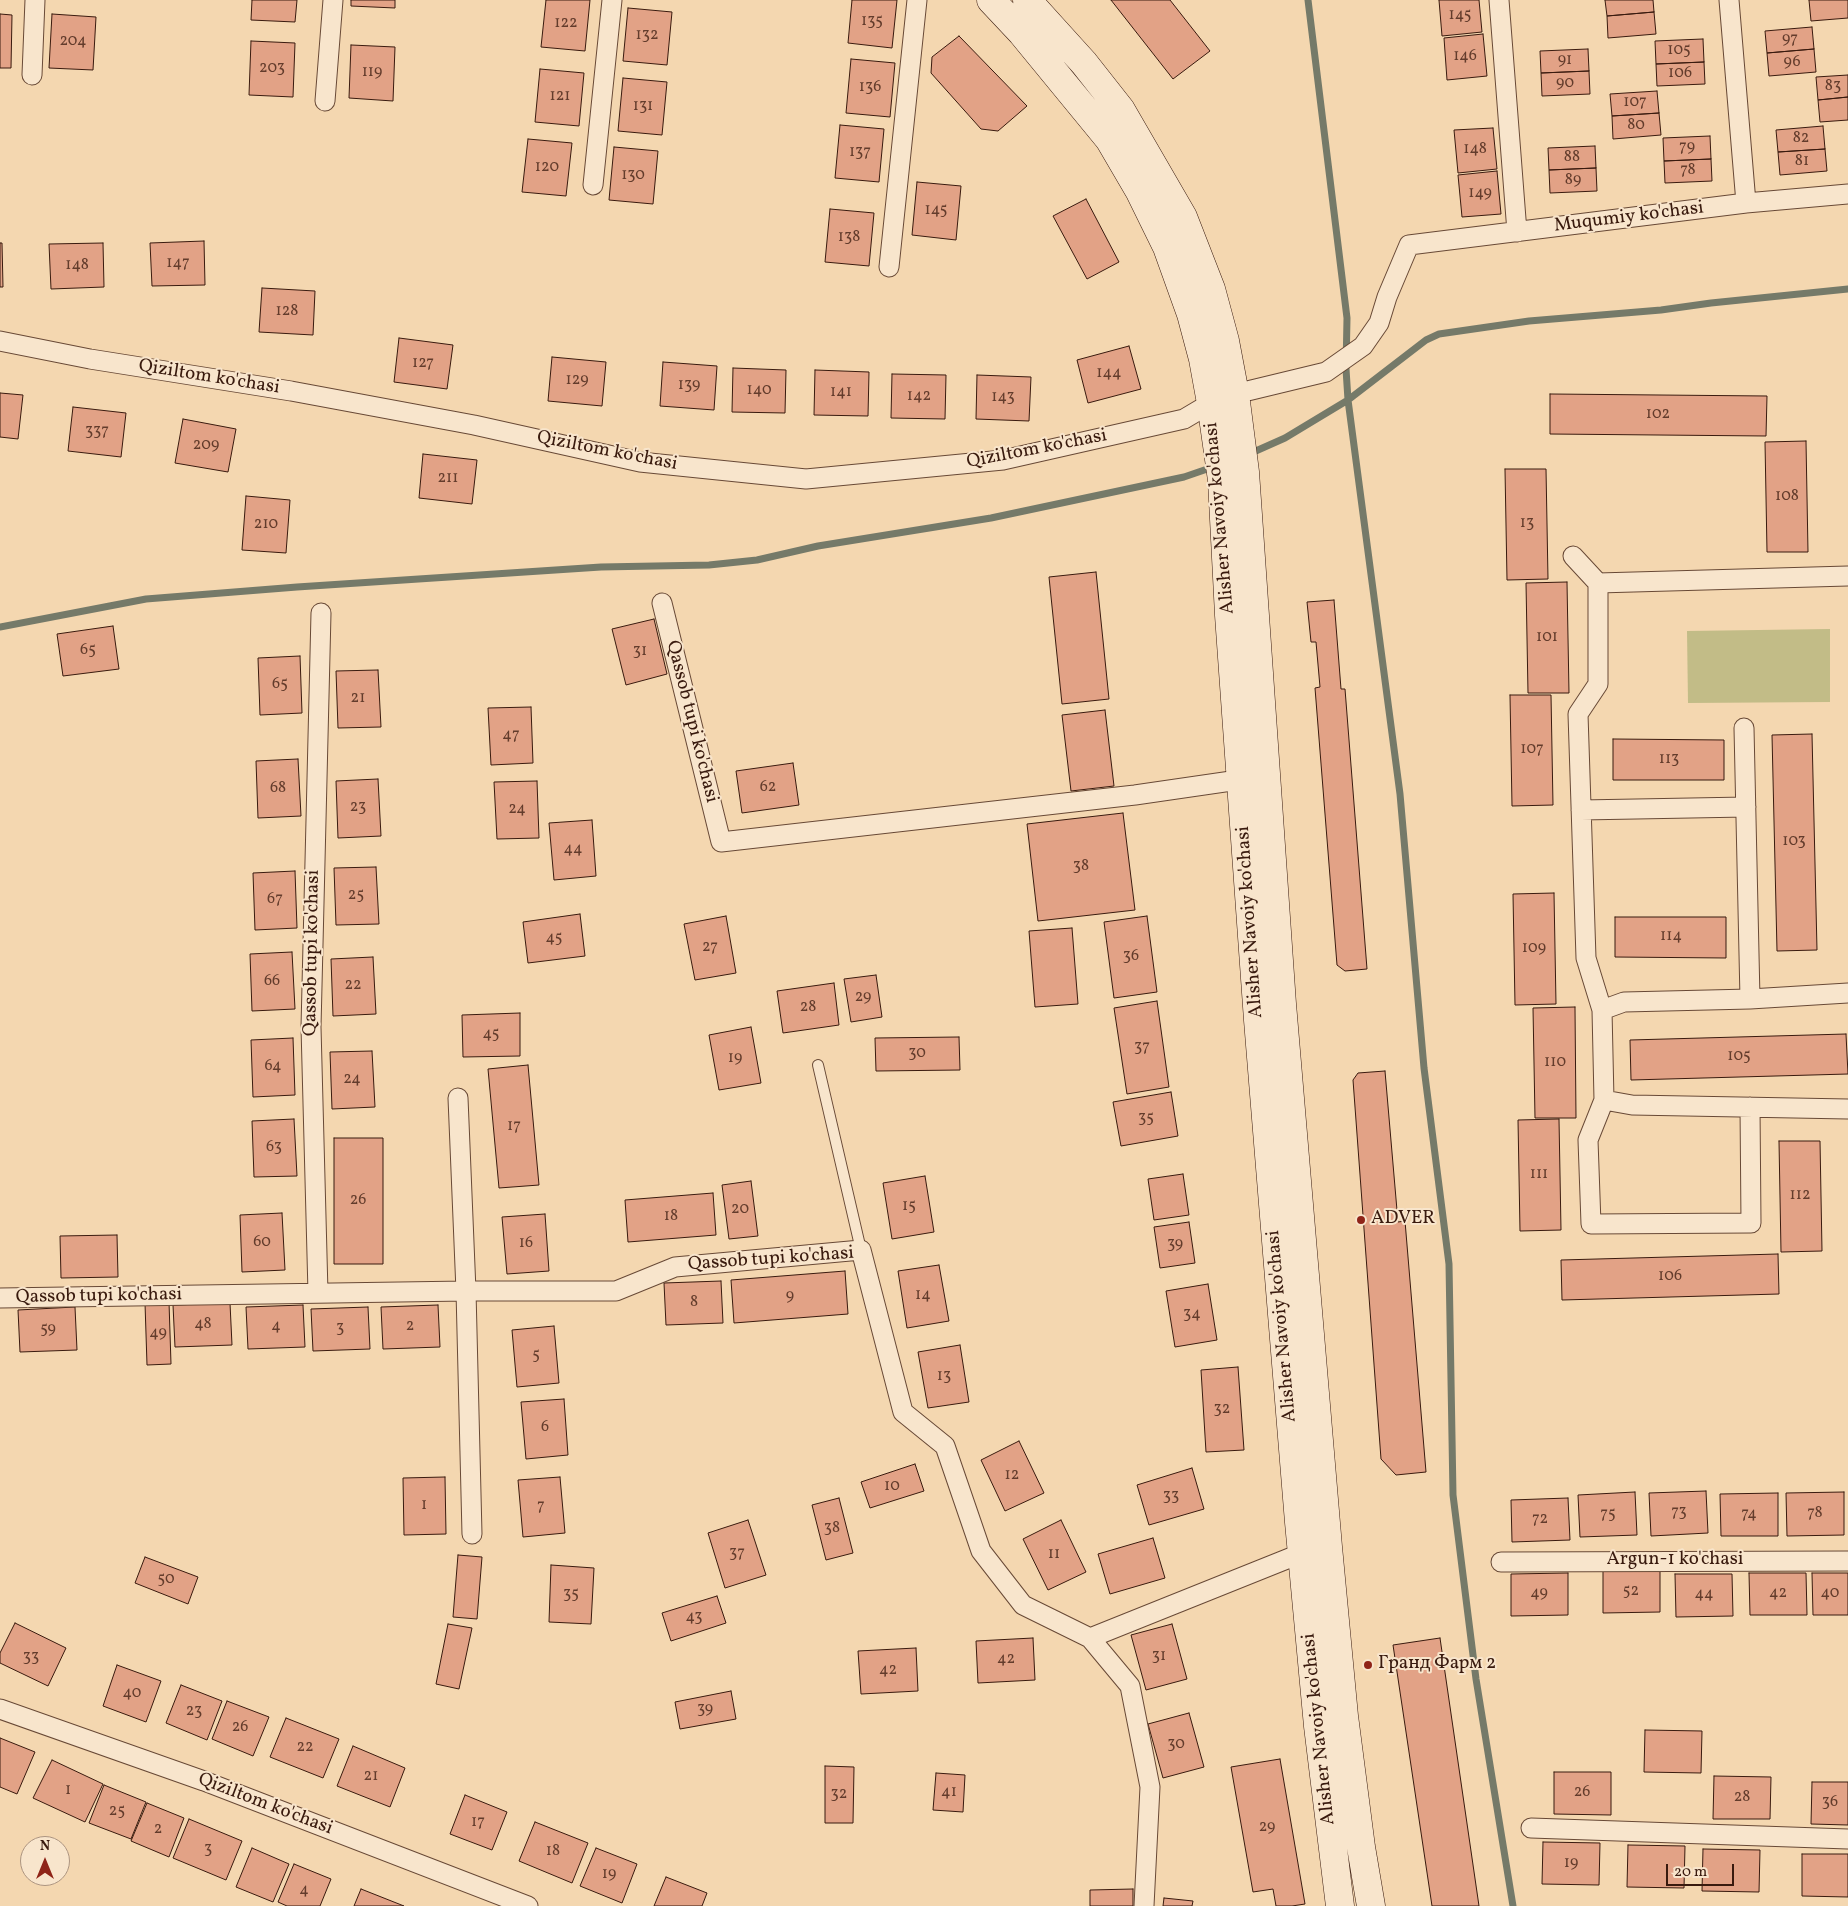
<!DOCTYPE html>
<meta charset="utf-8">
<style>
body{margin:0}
#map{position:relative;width:1848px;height:1906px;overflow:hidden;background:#f4d7b0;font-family:Vollkorn,serif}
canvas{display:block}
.north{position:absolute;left:20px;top:1836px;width:50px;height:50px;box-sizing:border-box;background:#f8e5cc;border:1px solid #ac9480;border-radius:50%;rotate:0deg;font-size:14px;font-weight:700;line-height:20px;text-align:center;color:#391a0e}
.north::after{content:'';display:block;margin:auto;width:18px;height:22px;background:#8f2418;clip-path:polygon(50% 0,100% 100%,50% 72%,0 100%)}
.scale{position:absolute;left:1666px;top:1864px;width:68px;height:22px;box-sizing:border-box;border:2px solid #391a0e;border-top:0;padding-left:6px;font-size:15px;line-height:18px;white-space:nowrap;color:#391a0e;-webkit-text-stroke:4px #f8e5cc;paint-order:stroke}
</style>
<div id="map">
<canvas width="1848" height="1906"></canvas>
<div class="north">N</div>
<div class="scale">20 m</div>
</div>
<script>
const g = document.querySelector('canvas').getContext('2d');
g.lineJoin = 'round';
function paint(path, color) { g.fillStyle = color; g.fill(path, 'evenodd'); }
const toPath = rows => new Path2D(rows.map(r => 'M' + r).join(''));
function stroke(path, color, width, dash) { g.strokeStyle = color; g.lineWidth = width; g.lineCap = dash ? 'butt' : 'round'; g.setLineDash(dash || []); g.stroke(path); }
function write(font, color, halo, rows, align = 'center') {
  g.font = font + ' Vollkorn,serif'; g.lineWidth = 4; g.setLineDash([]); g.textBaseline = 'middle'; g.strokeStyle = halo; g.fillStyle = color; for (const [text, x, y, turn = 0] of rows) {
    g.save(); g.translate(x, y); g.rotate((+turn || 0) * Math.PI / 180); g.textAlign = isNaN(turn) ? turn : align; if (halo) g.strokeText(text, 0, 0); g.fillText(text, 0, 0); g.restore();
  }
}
const green = toPath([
 [1830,629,1830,702,1688,703,1687,631]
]);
const stream = toPath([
 [1308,0,1347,318,1346,369,1348,400,1400,794,1424,1068,1449,1264,1453,1495,1476,1679,1513,1906],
 [1249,454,1285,438,1348,400,1426,340,1439,334,1529,321,1661,310,1711,303,1848,289],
 [0,627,146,599,297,587,601,567,709,565,757,560,818,546,991,518,1184,477,1216,466]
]);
const building = toPath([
 [252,0,297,0,295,22,251,20,252,0],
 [351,0,395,0,395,8,351,6,351,0],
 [546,0,590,0,585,51,541,47,546,0],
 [852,0,897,0,892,48,848,43,852,0],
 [1111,0,1170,0,1210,51,1173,79,1111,0],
 [1439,0,1479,0,1482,32,1442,36,1439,0],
 [1605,0,1653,0,1654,12,1607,16,1605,0],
 [1809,0,1848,0,1848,18,1811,21,1809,0],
 [628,8,672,12,667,65,623,61,628,8],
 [1654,12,1656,34,1608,38,1607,16,1654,12],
 [0,14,12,15,11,68,0,68,0,14],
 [52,14,96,17,93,70,49,68,52,14],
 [1812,27,1814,49,1767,53,1765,31,1812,27],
 [1483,34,1487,76,1447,80,1444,38,1483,34],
 [959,36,1027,106,998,131,981,129,931,73,932,57,959,36],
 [1703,39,1704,62,1656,64,1655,41,1703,39],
 [251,41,295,43,293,97,249,95,251,41],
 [351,45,395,47,393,101,349,98,351,45],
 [1588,49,1589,71,1541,73,1540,51,1588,49],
 [1814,49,1816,72,1769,76,1767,53,1814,49],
 [851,59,895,63,890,117,846,113,851,59],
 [1704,62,1705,84,1657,86,1656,64,1704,62],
 [540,69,584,73,579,126,535,122,540,69],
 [1589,71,1590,94,1542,96,1541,73,1589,71],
 [1848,75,1848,97,1818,100,1816,77,1848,75],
 [623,78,667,82,662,135,618,131,623,78],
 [1657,91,1659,113,1612,116,1610,94,1657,91],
 [1848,97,1848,120,1820,122,1818,100,1848,97],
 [1659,113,1661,135,1613,139,1612,116,1659,113],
 [840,125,884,129,879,182,835,178,840,125],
 [1823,126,1825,149,1778,152,1776,130,1823,126],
 [1493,128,1497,169,1458,173,1454,130,1493,128],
 [1710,136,1711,159,1664,161,1663,138,1710,136],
 [528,139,572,143,566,196,522,192,528,139],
 [1595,146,1596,168,1549,170,1548,148,1595,146],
 [614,147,658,151,653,204,609,200,614,147],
 [1825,149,1827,171,1780,175,1778,152,1825,149],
 [1711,159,1712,181,1665,183,1664,161,1711,159],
 [1596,168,1597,191,1550,193,1549,170,1596,168],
 [1497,171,1501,214,1462,217,1458,175,1497,171],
 [917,182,961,186,956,240,912,235,917,182],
 [1086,199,1119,262,1087,279,1053,216,1086,199],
 [830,209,874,213,869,266,825,262,830,209],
 [204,241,205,285,152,286,150,243,204,241],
 [0,243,2,243,3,287,0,287,0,243],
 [103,243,104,287,51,289,49,244,103,243],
 [262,288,315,291,313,335,259,332,262,288],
 [399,338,453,345,447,389,394,382,399,338],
 [1129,346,1141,389,1088,403,1077,360,1129,346],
 [552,357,606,362,602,406,548,401,552,357],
 [663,362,717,366,714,410,660,406,663,362],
 [733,368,786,370,785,413,732,412,733,368],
 [815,370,869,372,868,416,814,415,815,370],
 [892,374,946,375,945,419,891,418,892,374],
 [977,375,1031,377,1029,421,976,419,977,375],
 [0,393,23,395,18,439,0,437,0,393],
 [1550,394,1767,396,1766,436,1550,434,1550,394],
 [73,407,126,413,121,457,68,451,73,407],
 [183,419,236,429,228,472,175,463,183,419],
 [1806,441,1808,552,1767,552,1765,442,1806,441],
 [423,454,477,460,472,504,419,498,423,454],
 [1505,469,1546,469,1548,579,1507,580,1505,469],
 [246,496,290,500,286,553,242,550,246,496],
 [1096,572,1109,699,1062,704,1049,577,1096,572],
 [1567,582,1569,693,1528,693,1526,583,1567,582],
 [1334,600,1341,689,1345,689,1367,969,1345,971,1337,965,1315,688,1320,687,1316,642,1311,642,1307,602,1334,600],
 [654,619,667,674,626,685,612,629,654,619],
 [113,626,119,669,63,676,57,634,113,626],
 [300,656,302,713,260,715,258,658,300,656],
 [378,670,381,727,338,728,336,671,378,670],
 [1510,695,1551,695,1553,805,1512,806,1510,695],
 [531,707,533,763,491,765,488,708,531,707],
 [1105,710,1114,786,1071,791,1062,715,1105,710],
 [1812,734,1817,950,1777,951,1772,735,1812,734],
 [1613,739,1724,740,1724,780,1613,780,1613,739],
 [298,759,301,816,258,818,256,761,298,759],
 [793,763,799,805,742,813,736,771,793,763],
 [378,779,381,836,338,838,336,781,378,779],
 [537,781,539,838,497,839,494,782,537,781],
 [1123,813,1135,910,1038,921,1027,824,1123,813],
 [592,820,596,876,554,880,549,823,592,820],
 [376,867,379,924,336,925,334,868,376,867],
 [295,871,297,928,255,930,253,873,295,871],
 [1554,893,1556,1004,1515,1005,1513,894,1554,893],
 [580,914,585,956,528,963,523,922,580,914],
 [726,916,736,973,695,980,684,924,726,916],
 [1147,916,1157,992,1114,998,1104,922,1147,916],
 [1615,917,1726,917,1726,958,1615,957,1615,917],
 [1072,928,1078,1004,1035,1007,1029,931,1072,928],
 [292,952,295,1009,252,1011,250,954,292,952],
 [373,957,376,1014,333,1016,331,959,373,957],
 [876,975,882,1017,851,1022,844,979,876,975],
 [834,983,839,1025,783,1033,777,991,834,983],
 [1157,1001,1169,1087,1127,1094,1114,1008,1157,1001],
 [1575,1007,1576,1118,1535,1118,1533,1008,1575,1007],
 [520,1013,520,1056,463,1057,462,1015,520,1013],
 [751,1027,761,1083,719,1090,709,1035,751,1027],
 [1846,1034,1848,1074,1631,1080,1630,1040,1846,1034],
 [959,1037,960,1070,876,1071,875,1038,959,1037],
 [293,1038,295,1095,253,1097,251,1040,293,1038],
 [372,1051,375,1107,332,1109,330,1052,372,1051],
 [528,1065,539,1185,499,1188,488,1069,528,1065],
 [1385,1071,1398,1222,1405,1221,1426,1472,1396,1475,1381,1459,1353,1080,1358,1073,1385,1071],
 [1171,1092,1178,1136,1121,1146,1113,1102,1171,1092],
 [294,1119,297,1176,254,1177,252,1121,294,1119],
 [1559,1119,1561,1230,1520,1231,1518,1120,1559,1119],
 [334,1138,383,1138,383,1264,334,1264,334,1138],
 [1779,1141,1820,1141,1822,1251,1781,1252,1779,1141],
 [1183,1174,1189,1215,1154,1220,1148,1179,1183,1174],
 [925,1176,934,1232,892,1239,883,1183,925,1176],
 [751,1181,758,1236,729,1239,722,1185,751,1181],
 [713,1193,716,1235,628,1242,625,1200,713,1193],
 [282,1213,285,1270,242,1272,240,1215,282,1213],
 [545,1214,549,1271,507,1274,502,1217,545,1214],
 [1189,1222,1195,1263,1160,1268,1154,1227,1189,1222],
 [117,1235,118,1277,61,1278,60,1236,117,1235],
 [1778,1254,1779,1294,1562,1300,1561,1260,1778,1254],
 [939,1265,949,1321,907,1328,898,1271,939,1265],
 [845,1271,848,1314,734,1323,731,1280,845,1271],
 [721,1281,723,1323,666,1325,664,1283,721,1281],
 [1208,1284,1217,1340,1175,1347,1166,1291,1208,1284],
 [169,1302,171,1364,147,1365,145,1303,169,1302],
 [230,1303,232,1345,175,1347,173,1305,230,1303],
 [303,1305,305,1347,248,1349,246,1307,303,1305],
 [438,1305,440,1347,383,1349,381,1307,438,1305],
 [75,1307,77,1350,20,1352,18,1310,75,1307],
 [368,1307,370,1349,313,1351,311,1309,368,1307],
 [554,1326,559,1383,517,1387,512,1330,554,1326],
 [960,1345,969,1402,928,1408,918,1352,960,1345],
 [1238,1367,1244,1450,1206,1452,1201,1370,1238,1367],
 [564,1399,568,1455,526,1459,521,1402,564,1399],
 [1019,1441,1044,1493,1005,1511,981,1460,1019,1441],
 [915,1464,924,1491,870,1508,861,1482,915,1464],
 [1192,1468,1204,1509,1149,1525,1137,1485,1192,1468],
 [445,1477,446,1534,404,1535,403,1478,445,1477],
 [560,1477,565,1533,523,1537,518,1480,560,1477],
 [1706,1491,1708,1533,1651,1536,1649,1493,1706,1491],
 [1635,1492,1637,1535,1580,1537,1578,1495,1635,1492],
 [1844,1492,1844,1535,1787,1536,1786,1493,1844,1492],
 [1778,1493,1778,1536,1721,1536,1720,1494,1778,1493],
 [839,1498,853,1553,826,1560,812,1505,839,1498],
 [1568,1498,1570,1540,1512,1542,1511,1500,1568,1498],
 [748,1520,766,1575,725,1588,708,1533,748,1520],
 [1061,1520,1086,1572,1048,1590,1023,1539,1061,1520],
 [1153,1538,1165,1578,1110,1594,1098,1554,1153,1538],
 [458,1555,482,1557,477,1619,453,1617,458,1555],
 [145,1557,198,1577,188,1604,135,1583,145,1557],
 [551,1565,594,1568,591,1624,549,1622,551,1565],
 [1660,1570,1660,1612,1603,1613,1603,1571,1660,1570],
 [1568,1573,1568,1615,1511,1616,1511,1574,1568,1573],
 [1749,1573,1806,1573,1807,1615,1750,1615,1749,1573],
 [1812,1573,1848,1573,1848,1615,1813,1615,1812,1573],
 [1675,1574,1732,1574,1733,1616,1676,1617,1675,1574],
 [717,1596,726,1623,671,1641,662,1613,717,1596],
 [15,1623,66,1648,48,1686,0,1663,0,1653,15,1623],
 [448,1624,472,1628,459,1689,436,1684,448,1624],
 [1172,1624,1187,1679,1146,1690,1131,1635,1172,1624],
 [1033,1638,1035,1680,978,1683,976,1641,1033,1638],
 [1440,1638,1479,1906,1432,1906,1393,1645,1440,1638],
 [916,1648,918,1691,861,1694,858,1651,916,1648],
 [117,1665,161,1681,146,1722,103,1706,117,1665],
 [181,1685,222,1701,207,1740,166,1723,181,1685],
 [731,1691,736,1719,680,1729,675,1702,731,1691],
 [227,1701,269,1717,253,1756,212,1739,227,1701],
 [1189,1713,1204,1767,1163,1778,1148,1724,1189,1713],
 [286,1718,339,1739,323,1778,270,1757,286,1718],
 [1645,1730,1702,1731,1701,1773,1644,1772,1645,1730],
 [0,1738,35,1752,17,1794,0,1787,0,1738],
 [353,1746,405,1768,390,1807,337,1786,353,1746],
 [1280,1759,1305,1904,1292,1906,1276,1906,1273,1889,1253,1892,1231,1767,1280,1759],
 [52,1760,103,1784,85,1822,33,1798,52,1760],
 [825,1766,854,1767,853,1823,825,1823,825,1766],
 [1554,1772,1611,1772,1611,1815,1554,1814,1554,1772],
 [936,1773,965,1775,963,1812,933,1810,936,1773],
 [1714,1776,1771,1777,1770,1819,1713,1819,1714,1776],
 [1812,1782,1848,1782,1848,1825,1811,1824,1812,1782],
 [104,1785,146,1802,131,1839,89,1823,104,1785],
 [465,1795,507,1812,492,1850,450,1834,465,1795],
 [147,1803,184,1818,169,1857,131,1841,147,1803],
 [189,1819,242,1841,226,1880,173,1858,189,1819],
 [535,1822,588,1843,572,1883,519,1861,535,1822],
 [1543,1842,1600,1843,1599,1885,1542,1884,1543,1842],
 [1628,1845,1685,1846,1684,1888,1627,1887,1628,1845],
 [252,1848,289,1864,273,1902,236,1887,252,1848],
 [596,1848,637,1864,622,1903,580,1886,596,1848],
 [1703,1849,1760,1850,1759,1892,1702,1891,1703,1849],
 [1802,1854,1848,1854,1848,1897,1802,1896,1802,1854],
 [294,1864,331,1879,320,1906,287,1906,278,1902,294,1864],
 [666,1877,707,1893,702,1906,654,1906,666,1877],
 [361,1889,404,1906,354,1906,361,1889],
 [1133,1889,1133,1906,1090,1906,1090,1890,1133,1889],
 [1164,1898,1193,1901,1192,1906,1163,1906,1164,1898]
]);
const lane = toPath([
 [818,1065,861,1250]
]);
const street = toPath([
 [1499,0,1517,232],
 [1729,0,1746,203],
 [32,75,35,0],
 [325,101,333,0],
 [593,185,612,0],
 [889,267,917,0],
 [0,341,90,359,291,391,474,425,640,462,806,479,1003,460,1184,419,1211,403,1235,394,1326,372,1363,346,1379,323,1387,297,1409,245,1746,203,1848,194],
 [1573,556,1598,583,1598,684,1578,714,1586,958,1602,1010,1604,1100,1588,1140,1591,1224,1751,1223,1750,1107],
 [1598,583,1848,576],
 [662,603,721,842,1135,795,1252,778],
 [1744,728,1750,999],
 [1581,810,1746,807],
 [1602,1010,1624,1002,1750,999,1848,993],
 [458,1098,466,1291,472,1534],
 [1604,1100,1632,1105,1848,1109],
 [318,1293,311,1027,321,613],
 [0,1298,466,1291,616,1291,675,1267,861,1250,903,1412,945,1446,981,1551,1023,1605,1090,1638,1130,1686,1150,1787,1144,1906],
 [1501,1562,1848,1561],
 [1090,1638,1302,1553,1312,1551],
 [0,1709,204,1781,528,1906],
 [1531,1828,1848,1839]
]);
const secondary = toPath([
 [991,0,1022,33,1109,139,1140,192,1167,247,1191,314,1203,359,1211,403,1222,480,1229,615,1258,1020,1299,1522,1318,1726,1340,1906],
 [1027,0,1084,63,1121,110,1183,217,1211,289,1225,341,1235,394,1245,472,1282,1004,1328,1547,1344,1716,1361,1847,1371,1906]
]);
const markers = [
 [1361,1220,5,"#8f2418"],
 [1368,1665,5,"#8f2418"]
];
const numberNames = [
 ["145",1460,16],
 ["135",872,22],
 ["122",566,24],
 ["132",647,36],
 ["97",1790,40],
 ["204",73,42],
 ["105",1679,51],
 ["146",1465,57],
 ["91",1565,61],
 ["96",1792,63],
 ["203",272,69],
 ["119",372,73],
 ["106",1680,74],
 ["90",1565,84],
 ["83",1833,87],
 ["136",870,88],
 ["121",560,97],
 ["107",1635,103],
 ["131",643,107],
 ["80",1636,126],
 ["82",1801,139],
 ["79",1687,148],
 ["148",1475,150],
 ["137",860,153],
 ["88",1572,158],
 ["81",1802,162],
 ["120",547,168],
 ["78",1688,171],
 ["130",633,176],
 ["89",1573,181],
 ["149",1480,194],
 ["145",936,211],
 ["138",849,238],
 ["147",178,264],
 ["148",77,266],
 ["128",287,312],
 ["127",423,364],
 ["144",1109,374],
 ["129",577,381],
 ["139",689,386],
 ["140",759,391],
 ["141",841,393],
 ["142",919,397],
 ["143",1003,398],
 ["102",1658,415],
 ["337",97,432],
 ["209",206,446],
 ["211",448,479],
 ["108",1787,497],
 ["13",1527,524],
 ["210",266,525],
 ["101",1547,638],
 ["65",88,651],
 ["31",640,652],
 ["65",280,685],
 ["21",358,699],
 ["47",511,736],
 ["107",1532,750],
 ["113",1669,760],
 ["62",768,788],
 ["68",278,789],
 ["23",358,808],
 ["24",517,810],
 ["103",1794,842],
 ["44",573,850],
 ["38",1081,867],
 ["25",356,896],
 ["67",275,900],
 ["114",1671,937],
 ["45",554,939],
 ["27",710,948],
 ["109",1534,949],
 ["36",1131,957],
 ["66",272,982],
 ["22",353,986],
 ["29",863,998],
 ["28",808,1008],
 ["45",491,1035],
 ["37",1142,1048],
 ["30",917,1054],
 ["105",1739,1057],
 ["19",735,1059],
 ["110",1555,1063],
 ["64",273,1067],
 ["24",352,1080],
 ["35",1146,1119],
 ["17",514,1127],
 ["63",274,1148],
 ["111",1539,1175],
 ["112",1800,1196],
 ["26",358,1201],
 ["15",909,1207],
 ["20",740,1210],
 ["18",671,1217],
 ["60",262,1243],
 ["16",526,1244],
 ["39",1175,1245],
 ["106",1670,1277],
 ["14",923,1296],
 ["9",790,1297],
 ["8",694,1303],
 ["34",1192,1315],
 ["48",203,1325],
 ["4",276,1327],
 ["2",410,1327],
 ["3",340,1329],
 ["59",48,1330],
 ["49",158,1334],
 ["5",536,1356],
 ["13",944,1377],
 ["32",1222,1410],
 ["6",545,1428],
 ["12",1012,1476],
 ["10",892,1487],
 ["33",1171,1497],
 ["1",424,1506],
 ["7",541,1507],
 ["73",1679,1513],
 ["78",1815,1514],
 ["75",1608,1515],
 ["74",1749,1515],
 ["72",1540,1520],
 ["38",832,1529],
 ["37",737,1554],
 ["11",1054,1555],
 ["50",166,1580],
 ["52",1631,1592],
 ["49",1539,1594],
 ["42",1778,1594],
 ["40",1830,1594],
 ["35",571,1595],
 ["44",1704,1595],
 ["43",694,1618],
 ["31",1159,1657],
 ["33",31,1658],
 ["42",1006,1660],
 ["42",888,1671],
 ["40",132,1694],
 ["39",705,1710],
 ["23",194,1712],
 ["26",240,1728],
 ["30",1176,1745],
 ["22",305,1748],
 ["21",371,1777],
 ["1",68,1791],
 ["41",949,1793],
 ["26",1582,1793],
 ["32",839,1795],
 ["28",1742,1798],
 ["36",1830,1803],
 ["25",117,1812],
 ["17",478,1823],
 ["29",1267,1828],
 ["2",158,1830],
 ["3",208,1850],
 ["18",553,1852],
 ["19",1571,1864],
 ["19",609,1875],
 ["4",304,1891]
];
const streetNames = [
 ["Muqumiy ko'chasi",1629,218,-7],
 ["Qiziltom ko'chasi",209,378,9],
 ["Qiziltom ko'chasi",1037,450,-11],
 ["Qiziltom ko'chasi",607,452,11],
 ["Alisher Navoiy ko'chasi",1221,518,-95],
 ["Qassob tupi ko'chasi",691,722,76],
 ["Alisher Navoiy ko'chasi",1251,922,-94],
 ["Qassob tupi ko'chasi",313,953,-89],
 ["Qassob tupi ko'chasi",771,1260,-4],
 ["Qassob tupi ko'chasi",99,1297,-1],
 ["Alisher Navoiy ko'chasi",1283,1326,-95],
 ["Argun-1 ko'chasi",1675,1561],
 ["Alisher Navoiy ko'chasi",1320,1729,-96],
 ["Qiziltom ko'chasi",265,1805,21]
];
const poiNames = [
 ["ADVER",1371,1220],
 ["Гранд Фарм 2",1378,1665]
];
paint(green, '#c2bc87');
stroke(stream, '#757a69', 7);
paint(building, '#e2a286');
stroke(building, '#391a0e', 1);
stroke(lane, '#684936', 12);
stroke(street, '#684936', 21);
stroke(secondary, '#391a0e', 29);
stroke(lane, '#f8e5cc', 10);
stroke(street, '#f8e5cc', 19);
stroke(secondary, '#f8e5cc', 28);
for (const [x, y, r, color] of markers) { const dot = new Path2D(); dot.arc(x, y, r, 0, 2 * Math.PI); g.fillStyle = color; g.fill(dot); stroke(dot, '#f8e5cc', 2); }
write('16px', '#633c2c', null, numberNames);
write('19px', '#391a0e', '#f8e5cc', streetNames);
write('19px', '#391a0e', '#f8e5cc', poiNames, 'left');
</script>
